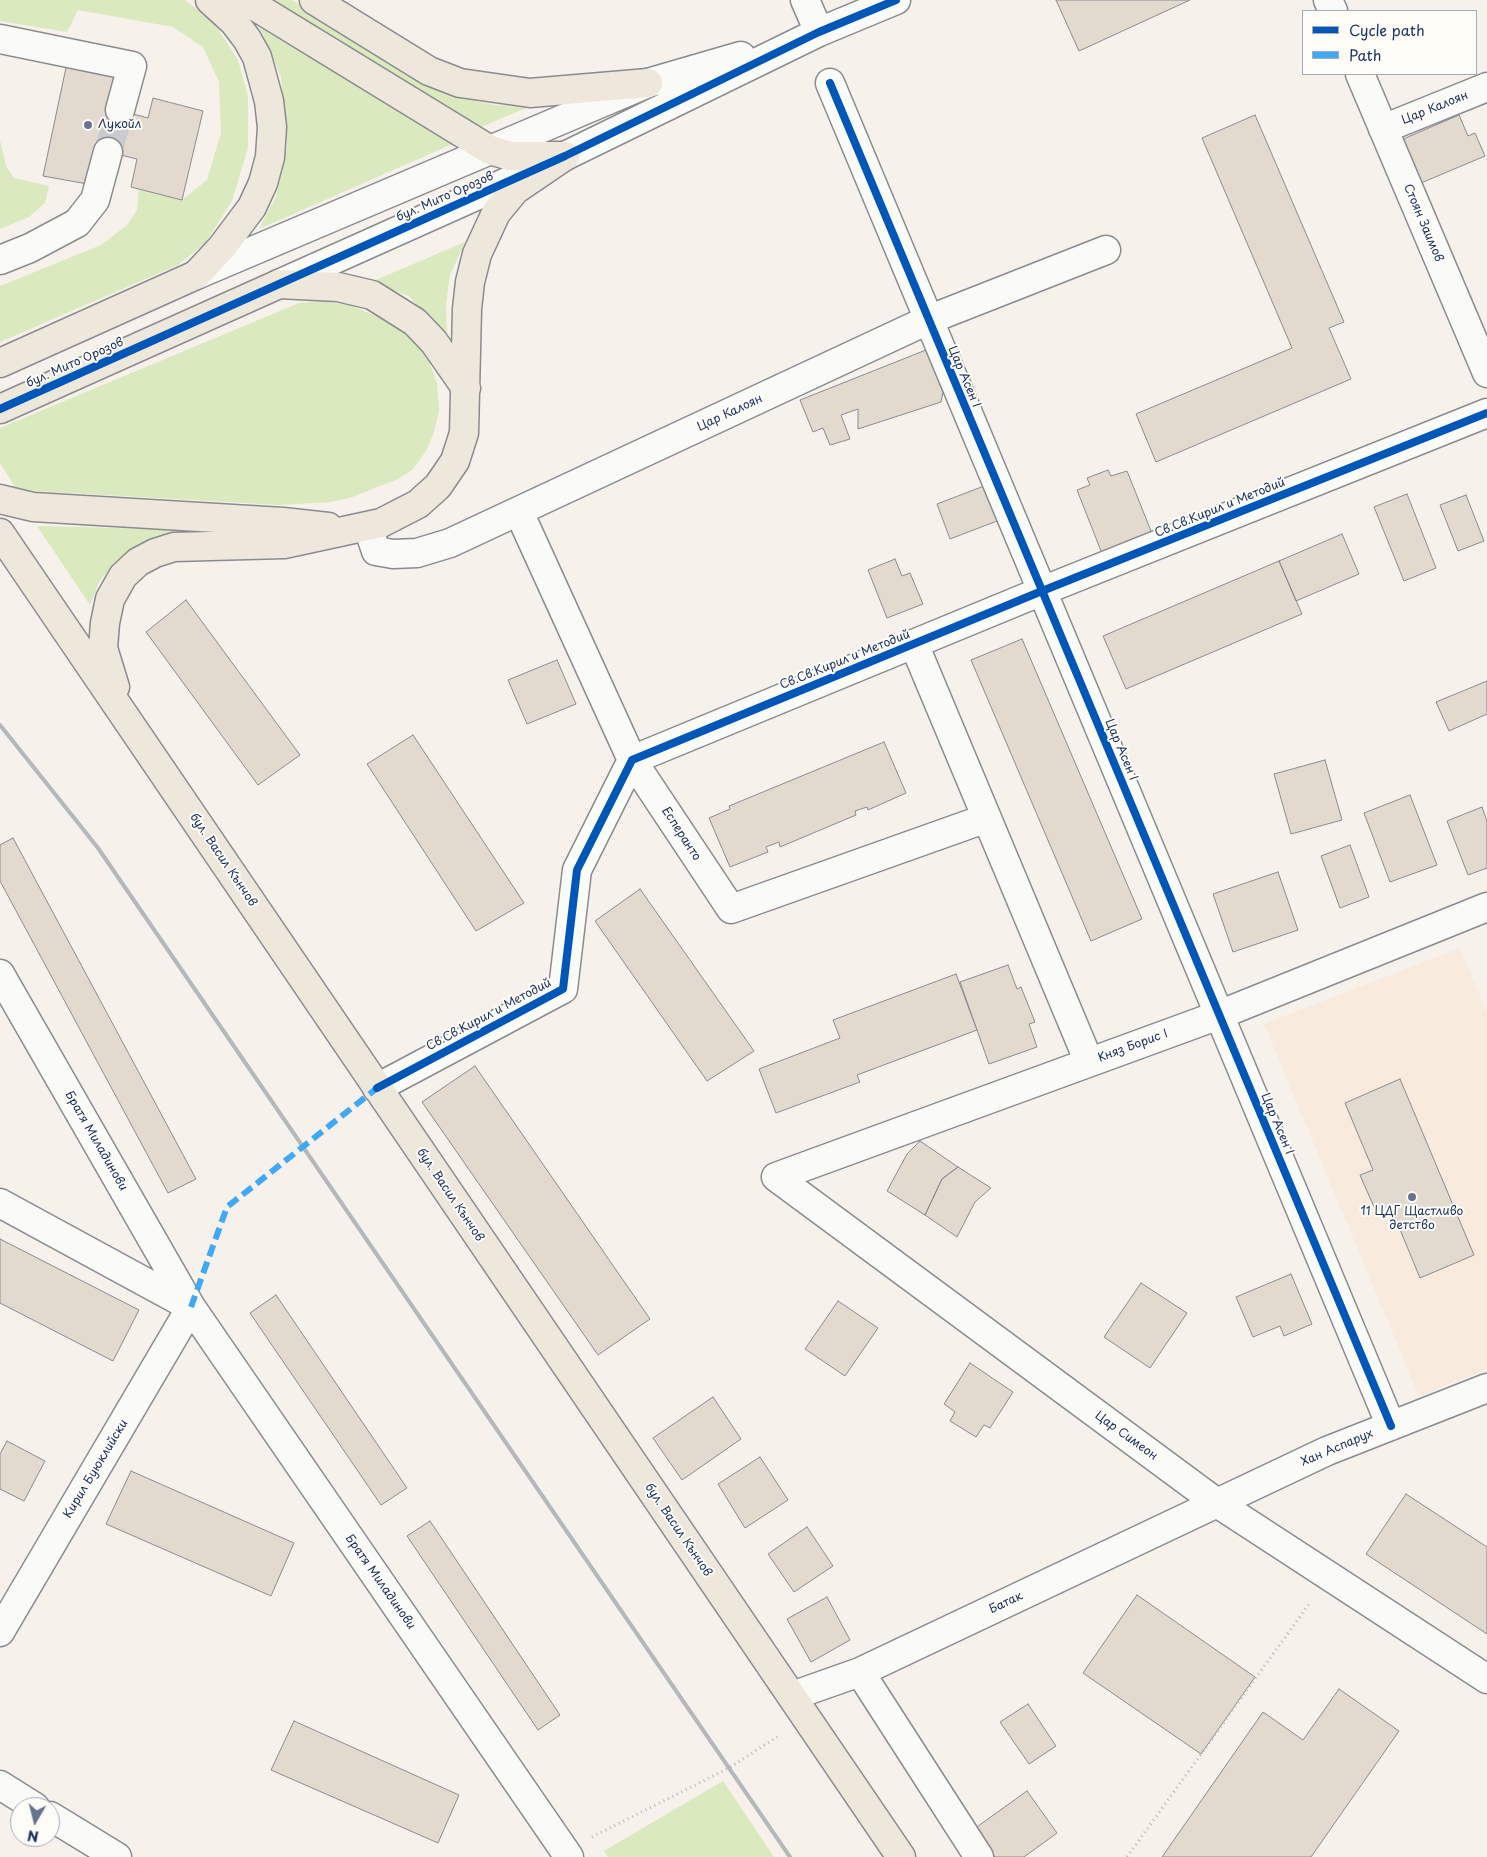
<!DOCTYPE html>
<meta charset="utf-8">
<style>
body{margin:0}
#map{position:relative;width:1487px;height:1857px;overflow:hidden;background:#f6f1eb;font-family:"Playpen Sans",sans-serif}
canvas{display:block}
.legend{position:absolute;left:1302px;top:10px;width:175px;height:65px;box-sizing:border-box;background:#fdfcf7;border:1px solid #a3aaba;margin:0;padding:6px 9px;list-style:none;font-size:15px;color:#1b2f5e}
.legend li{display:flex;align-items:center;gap:10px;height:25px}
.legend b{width:25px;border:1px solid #a3aaba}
.north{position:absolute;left:10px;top:1797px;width:50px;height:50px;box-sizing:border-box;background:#fdfcf7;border:1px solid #a3aaba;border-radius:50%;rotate:188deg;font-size:14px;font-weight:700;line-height:20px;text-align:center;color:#1b2f5e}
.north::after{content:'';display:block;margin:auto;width:18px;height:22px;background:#68738f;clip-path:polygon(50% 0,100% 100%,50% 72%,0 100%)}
</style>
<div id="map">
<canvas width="1487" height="1857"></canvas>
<ul class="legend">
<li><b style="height:6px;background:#0057b8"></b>Cycle path</li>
<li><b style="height:6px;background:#3fa9f5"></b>Path</li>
</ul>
<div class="north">N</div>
</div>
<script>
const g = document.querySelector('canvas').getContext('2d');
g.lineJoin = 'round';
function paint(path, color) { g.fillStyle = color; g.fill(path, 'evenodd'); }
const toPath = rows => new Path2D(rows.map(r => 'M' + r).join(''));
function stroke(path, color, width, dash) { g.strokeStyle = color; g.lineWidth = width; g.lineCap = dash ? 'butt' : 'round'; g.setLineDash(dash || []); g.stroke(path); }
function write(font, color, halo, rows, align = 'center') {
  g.font = font + ' "Playpen Sans",sans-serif'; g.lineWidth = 4; g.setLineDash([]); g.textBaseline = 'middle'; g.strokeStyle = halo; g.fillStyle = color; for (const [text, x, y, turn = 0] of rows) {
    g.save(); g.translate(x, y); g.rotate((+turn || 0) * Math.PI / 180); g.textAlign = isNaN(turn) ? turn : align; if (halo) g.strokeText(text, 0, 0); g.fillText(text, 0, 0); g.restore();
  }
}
const built = toPath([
 [1460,948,1487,1013,1487,1369,1419,1396,1264,1024]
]);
const green = toPath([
 [0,0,185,0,214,23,238,60,248,97,248,148,232,201,206,242,178,265,0,342,0,286,101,245,127,225,137,210,139,189,182,200,207,180,221,133,219,82,203,47,173,27,78,10,67,32,0,21],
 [270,0,292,0,395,65,454,97,495,105,526,108,481,127],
 [260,28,455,143,259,229,276,197,287,146,281,77],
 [0,140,6,166,14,178,49,186,45,203,29,217,0,229],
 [465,242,450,275,446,304,447,339,409,296,371,282],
 [321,301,350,305,396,325,412,338,429,361,437,384,439,411,434,432,426,451,413,469,398,479,350,498,330,502,280,505,17,490,0,463,0,428,299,303],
 [37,526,275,532,274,538,153,539,132,549,112,566,99,582,90,605],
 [723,1781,774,1857,608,1857,604,1851]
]);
const building = toPath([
 [1056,0,1190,0,1079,51,1056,0],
 [67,63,116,74,108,107,148,118,153,98,203,111,182,200,131,187,137,159,100,150,93,185,43,176,67,63],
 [1255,115,1344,322,1329,328,1351,379,1156,462,1136,414,1292,348,1202,138,1255,115],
 [1459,115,1468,136,1475,133,1485,156,1421,183,1401,140,1459,115],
 [926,350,943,392,941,402,858,429,858,409,841,415,850,439,830,445,823,428,813,432,800,400,926,350],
 [1108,470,1111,476,1127,471,1153,536,1103,556,1077,490,1090,485,1087,478,1108,470],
 [984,486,997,521,950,539,937,504,984,486],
 [1407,494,1436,568,1404,581,1374,507,1407,494],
 [1466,495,1484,541,1458,551,1440,505,1466,495],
 [1342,534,1359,574,1296,601,1279,561,1342,534],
 [895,559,902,576,910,573,923,604,887,618,868,570,895,559],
 [1279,561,1302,614,1126,689,1103,636,1279,561],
 [186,600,300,755,258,785,146,632,186,600],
 [1022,639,1142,919,1091,941,971,660,1022,639],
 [557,660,576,704,527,724,508,680,557,660],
 [1487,681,1487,714,1449,731,1436,702,1487,681],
 [413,735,524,903,476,931,367,764,413,735],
 [884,742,906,793,868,810,867,807,855,811,856,815,780,847,779,842,766,847,768,852,730,867,709,818,730,809,729,806,884,742],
 [1325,760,1342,820,1291,834,1274,774,1325,760],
 [1410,795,1437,865,1390,882,1364,813,1410,795],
 [1482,807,1487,821,1487,868,1468,875,1447,821,1482,807],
 [13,838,196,1179,168,1193,0,881,0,845,13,838],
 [1350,845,1369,897,1340,908,1321,856,1350,845],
 [1278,872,1298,930,1233,952,1213,894,1278,872],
 [640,889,754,1051,707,1081,595,921,640,889],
 [1008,965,1017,989,1021,987,1035,1022,1029,1024,1037,1047,989,1064,960,982,1008,965],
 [956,974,977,1030,857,1075,860,1082,776,1113,759,1069,840,1038,833,1020,956,974],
 [475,1066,650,1319,598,1355,422,1102,475,1066],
 [1400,1079,1474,1255,1420,1278,1392,1210,1378,1216,1360,1175,1373,1170,1345,1103,1400,1079],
 [920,1141,958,1167,942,1179,925,1215,887,1191,907,1154,920,1141],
 [958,1167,991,1188,975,1202,957,1237,925,1215,942,1179,958,1167],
 [0,1239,139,1310,113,1361,0,1303,0,1239],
 [1291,1274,1312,1324,1284,1336,1280,1326,1253,1337,1236,1297,1291,1274],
 [1141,1283,1187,1313,1150,1368,1104,1337,1141,1283],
 [276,1295,407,1488,381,1505,250,1313,276,1295],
 [838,1301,878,1328,845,1376,805,1349,838,1301],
 [970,1363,1013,1392,990,1428,984,1425,976,1437,950,1421,955,1412,944,1404,970,1363],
 [713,1397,741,1439,682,1480,653,1438,713,1397],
 [7,1441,45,1461,24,1501,0,1489,0,1454,7,1441],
 [760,1457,788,1500,745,1528,718,1484,760,1457],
 [131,1471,294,1543,271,1596,106,1524,131,1471],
 [1406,1494,1487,1547,1487,1634,1366,1554,1406,1494],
 [430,1521,560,1715,538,1730,407,1536,430,1521],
 [807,1527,833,1566,794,1592,768,1554,807,1527],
 [1137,1595,1255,1677,1201,1754,1083,1673,1137,1595],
 [827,1597,850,1640,811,1662,787,1619,827,1597],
 [1339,1689,1399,1731,1311,1857,1162,1857,1263,1712,1303,1740,1339,1689],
 [1028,1704,1056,1746,1029,1764,1000,1722,1028,1704],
 [294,1721,459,1795,438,1843,271,1770,294,1721],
 [1027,1791,1057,1833,1024,1857,995,1857,974,1829,1027,1791]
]);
const minorTunnel = toPath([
 [108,152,120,110]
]);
const path = toPath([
 [592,1837,729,1768,780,1735],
 [1127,1857,1309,1604]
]);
const minor = toPath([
 [805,0,819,32],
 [1328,0,1333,11],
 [0,39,132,66,120,110],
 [1360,74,1487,373],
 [830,83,1391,1426],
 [1383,129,1487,87],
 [0,260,30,248,77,223,95,200,108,152],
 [196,275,648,83,741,56],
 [279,284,565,156,819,32,896,0],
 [519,512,632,760,731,909,987,818],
 [368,527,376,551,393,554,417,553,450,543,928,320,1106,250],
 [914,644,1089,1062],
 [0,974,191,1307,569,1857],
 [377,1088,563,989,577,870,632,760,1042,591,1487,413],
 [776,1177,1217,1503,1487,1679],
 [776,1177,1219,1015,1487,907],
 [0,1203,191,1307],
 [0,1632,191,1307],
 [860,1672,979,1857],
 [792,1696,860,1672,1327,1451,1487,1388],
 [0,1785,35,1807],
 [50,1816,117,1857]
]);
const major = toPath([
 [245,0,490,150,510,156,565,156],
 [314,0,429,71,460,83,530,93,648,83],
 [0,363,196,275,222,247,252,207,263,183,270,157,272,127,269,101,257,57,247,39,234,22,210,0],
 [0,409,279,284,338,287,372,295,415,322,434,342,466,388],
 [0,499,33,507,283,522,328,527],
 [0,533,901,1857],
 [115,687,103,648,105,623,110,599,123,576,138,562,155,553,174,547,284,544,381,523,418,504,438,486,455,461,464,433,467,309,470,282,477,254,496,213,515,190,565,156]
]);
const rail = toPath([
 [0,725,98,848,790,1857]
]);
const quiet = toPath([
 [191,1307,227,1207,377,1088]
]);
const cycleway = toPath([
 [830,83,1391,1426],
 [0,409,565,156,819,32,896,0],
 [377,1088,563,989,577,870,632,760,1042,591,1487,413]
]);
const markers = [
 [88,125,5,"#68738f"],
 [1412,1197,5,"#68738f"]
];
const streetNames = [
 ["Цар Калоян",1435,108,-22],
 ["бул. Мито Орозов",445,197,-24],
 ["Стоян Заимов",1423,223,67],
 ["бул. Мито Орозов",75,363,-24],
 ["Цар Асен I",964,377,67],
 ["Цар Калоян",730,413,-25],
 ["Св.Св.Кирил и Методий",1220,508,-22],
 ["Св.Св.Кирил и Методий",845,660,-22],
 ["Цар Асен I",1121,750,67],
 ["Есперанто",681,834,57],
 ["бул. Васил Кънчов",223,860,56],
 ["Св.Св.Кирил и Методий",489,1015,-28],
 ["Княз Борис I",1133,1046,-20],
 ["Цар Асен I",1277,1124,67],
 ["Братя Миладинови",96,1141,60],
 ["бул. Васил Кънчов",450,1195,56],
 ["Цар Симеон",1126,1436,36],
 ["Хан Аспарух",1337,1448,-23],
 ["Кирил Буюклийски",96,1469,-59],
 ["бул. Васил Кънчов",678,1530,56],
 ["Братя Миладинови",380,1582,55],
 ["Батак",1006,1603,-25]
];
const poiNames = [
 ["Лукойл",98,125],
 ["11 ЦДГ Щастливо",1412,1212,"center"],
 ["детство",1412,1226,"center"]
];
paint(built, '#f8eadd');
paint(green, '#dae9be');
paint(building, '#e2d9cf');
stroke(building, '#8a8b91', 1);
stroke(minorTunnel, '#cacacf', 28, [28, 14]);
stroke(minor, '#8a8b91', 31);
stroke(major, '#8a8b91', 31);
stroke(path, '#b5b7bb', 3, [1, 4]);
stroke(minor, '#fafaf7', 28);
stroke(major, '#ede8db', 28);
stroke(rail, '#b5b7bb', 4);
stroke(quiet, '#3fa9f5', 6, [12, 6]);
stroke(cycleway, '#0057b8', 8);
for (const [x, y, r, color] of markers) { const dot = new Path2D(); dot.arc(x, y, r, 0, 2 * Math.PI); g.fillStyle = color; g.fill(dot); stroke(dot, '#fdfcf7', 2); }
write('12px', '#1b2f5e', '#fdfcf7', streetNames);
write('12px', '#1b2f5e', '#fdfcf7', poiNames, 'left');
</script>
